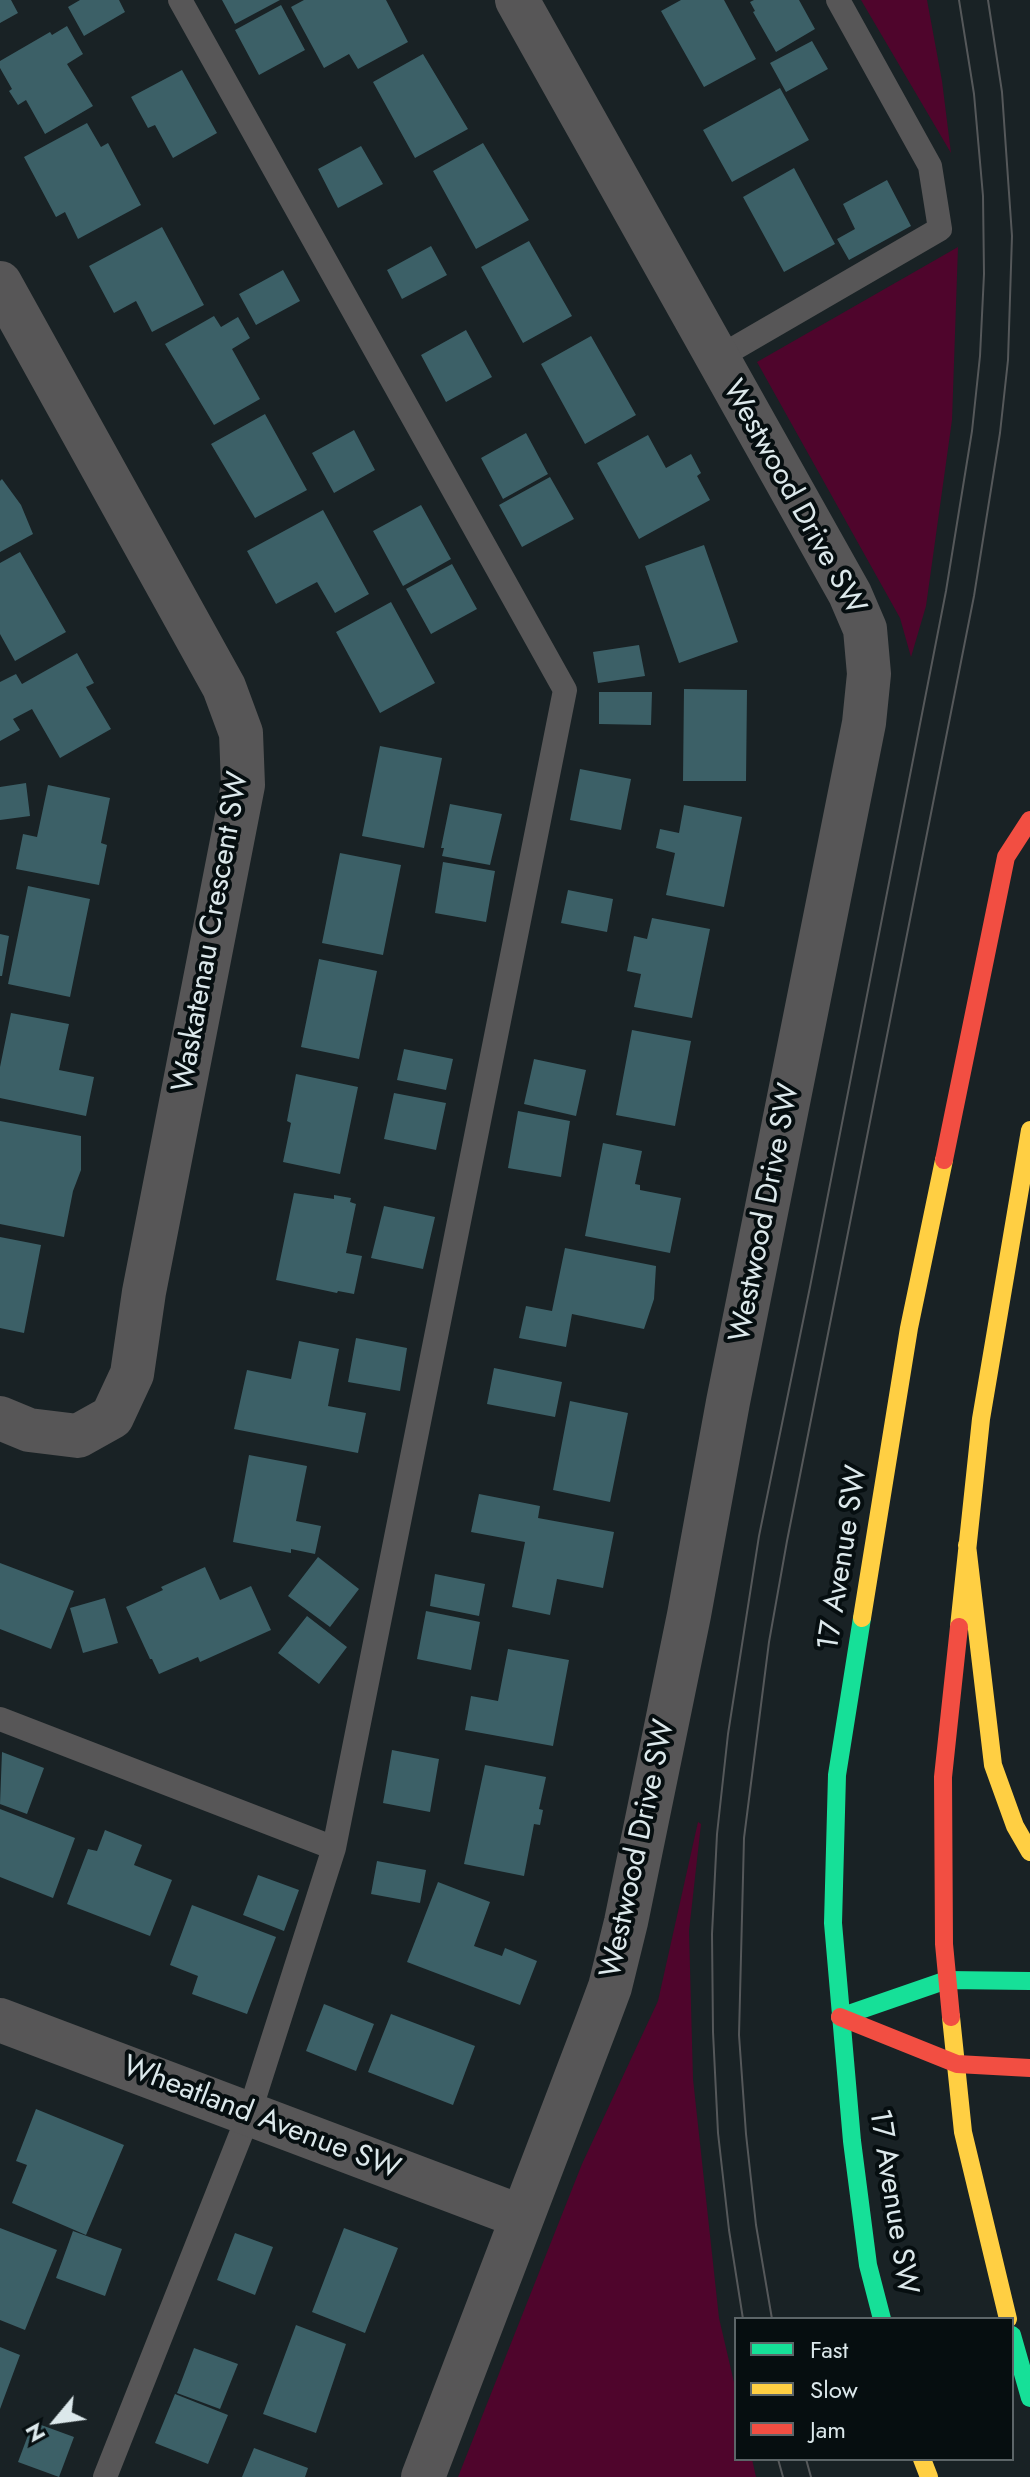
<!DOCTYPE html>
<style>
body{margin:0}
#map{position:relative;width:1030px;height:2477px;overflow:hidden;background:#192225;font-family:Jost,sans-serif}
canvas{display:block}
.legend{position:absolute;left:734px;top:2317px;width:280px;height:144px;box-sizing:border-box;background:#060e10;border:2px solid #5c6568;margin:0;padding:10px 14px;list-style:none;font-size:24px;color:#dce8eb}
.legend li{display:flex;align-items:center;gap:16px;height:40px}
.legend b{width:40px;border:2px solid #5c6568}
.north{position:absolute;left:16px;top:2381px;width:80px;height:80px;-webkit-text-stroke:6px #060e10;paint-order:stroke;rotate:241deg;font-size:22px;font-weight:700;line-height:32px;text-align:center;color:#dce8eb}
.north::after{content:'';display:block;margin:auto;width:28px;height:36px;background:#dce8eb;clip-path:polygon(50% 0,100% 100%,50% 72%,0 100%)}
</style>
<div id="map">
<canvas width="1030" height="2477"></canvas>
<ul class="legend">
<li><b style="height:10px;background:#16e098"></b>Fast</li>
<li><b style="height:10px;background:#ffcf43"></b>Slow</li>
<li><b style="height:10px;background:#f24e42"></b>Jam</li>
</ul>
<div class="north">N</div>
</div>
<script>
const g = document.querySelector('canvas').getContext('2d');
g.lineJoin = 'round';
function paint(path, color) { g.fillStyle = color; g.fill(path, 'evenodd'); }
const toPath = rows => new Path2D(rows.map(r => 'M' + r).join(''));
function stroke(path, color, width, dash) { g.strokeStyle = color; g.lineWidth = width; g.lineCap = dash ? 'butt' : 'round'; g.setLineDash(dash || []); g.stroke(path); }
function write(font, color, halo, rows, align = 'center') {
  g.font = font + ' Jost,sans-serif'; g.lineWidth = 8; g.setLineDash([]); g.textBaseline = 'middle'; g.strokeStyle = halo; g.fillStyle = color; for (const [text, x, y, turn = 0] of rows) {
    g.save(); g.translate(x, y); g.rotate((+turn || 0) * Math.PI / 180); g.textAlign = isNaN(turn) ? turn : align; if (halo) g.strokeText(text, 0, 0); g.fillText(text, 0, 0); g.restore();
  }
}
const green = toPath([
 [861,0,927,0,942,81,951,153],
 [958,247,952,420,926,606,911,657,900,618,757,362],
 [698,1822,701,1824,689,1931,693,2079,719,2318,736,2391,736,2459,752,2459,756,2477,458,2477,582,2164,658,2001]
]);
const building = toPath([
 [0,0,11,0,18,13,0,23],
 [80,0,119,0,125,12,84,36,68,7],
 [222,0,280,0,235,24],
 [304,0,386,0,408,42,358,69,349,54,324,68,291,7],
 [681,0,724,0,756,59,704,87,661,11],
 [754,0,799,0,815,29,776,52,753,12,755,11,750,2],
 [281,5,305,50,259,75,235,30],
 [67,26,83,54,67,64,93,106,45,134,26,100,18,105,9,91,12,89,0,68,0,61,50,32,52,35],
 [812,41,828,69,786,92,770,63],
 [423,54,468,129,415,158,373,82],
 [182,70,217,133,173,158,155,125,148,128,131,97],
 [780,88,809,140,732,182,703,130],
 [87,123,101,147,108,143,141,205,78,239,65,212,56,217,24,157],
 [483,143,529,220,476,249,433,171],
 [361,146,383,184,338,208,318,169],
 [794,168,835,244,784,272,743,197],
 [887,180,911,226,849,260,837,239,855,229,843,204],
 [162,227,204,305,152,332,136,301,114,313,89,266],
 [529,241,572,316,523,343,481,267],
 [431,246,447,275,402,299,387,270],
 [283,270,300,301,256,325,239,294],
 [214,316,221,327,238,317,250,338,232,349,260,399,214,425,165,344],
 [466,330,492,377,446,402,421,355],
 [591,336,636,415,585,444,541,364],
 [265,414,307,490,255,518,211,444],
 [354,430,375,470,334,493,312,453],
 [526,433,548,474,503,499,481,458],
 [648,435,666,468,691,454,701,473,697,476,710,500,639,539,597,463],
 [550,477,574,519,522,547,499,505],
 [2,479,21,505,33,534,0,552,0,481],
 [421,505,451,559,403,586,373,531],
 [323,510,369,594,335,613,317,582,276,604,247,551],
 [704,545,738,642,679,663,645,566],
 [20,552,66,632,15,661,0,634,0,563],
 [452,564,477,609,431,634,406,589],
 [391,602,435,683,380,713,336,632],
 [639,645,645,676,598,683,593,652],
 [77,653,94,683,86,687,111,729,60,758,32,709,13,719,20,730,0,741,0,682,16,674,22,684],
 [684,689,747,690,746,781,683,781],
 [599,692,652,692,651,725,599,724],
 [380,746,442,758,424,848,362,836],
 [580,769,631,779,621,830,570,820],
 [26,783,30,816,0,820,0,787],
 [48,785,110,798,101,843,107,845,99,885,16,869,23,834,37,837],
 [450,804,502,814,490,865,442,856,444,848,441,848],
 [684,805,742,817,724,907,666,895,675,853,656,848,660,829,679,833],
 [340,853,401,865,383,955,322,943],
 [443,862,495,871,486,922,435,913],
 [28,886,90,899,70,997,8,984],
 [568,890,613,899,607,932,561,923],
 [652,918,710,929,692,1018,634,1007,641,974,627,971,634,936,647,939],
 [0,934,9,936,2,976,0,976],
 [319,959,377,971,359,1059,301,1047],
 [11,1013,69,1024,59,1070,94,1077,86,1116,0,1098,0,1067],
 [632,1030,691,1041,675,1126,616,1115],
 [404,1049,453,1059,446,1090,397,1080],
 [534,1059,586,1070,576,1116,524,1104],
 [296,1074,358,1087,340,1174,283,1162,291,1123,287,1121],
 [394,1093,446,1103,436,1150,384,1139],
 [518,1111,570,1121,561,1177,508,1168],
 [0,1121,81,1136,81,1170,73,1191,64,1237,0,1224],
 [603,1143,642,1151,635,1184,640,1185,640,1190,681,1198,670,1253,585,1236],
 [294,1193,334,1199,334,1195,351,1198,350,1202,356,1204,346,1253,362,1256,354,1294,338,1291,337,1293,276,1280],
 [384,1206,435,1217,423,1269,371,1258],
 [0,1237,41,1245,24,1333,0,1328],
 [565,1248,656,1266,654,1299,644,1329,572,1314,566,1347,519,1338,526,1306,552,1311],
 [356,1338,407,1348,400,1391,348,1382],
 [299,1341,339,1349,328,1406,366,1413,358,1453,234,1429,247,1370,291,1379],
 [494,1368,562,1382,555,1417,487,1404],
 [570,1401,628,1413,610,1502,553,1490],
 [249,1455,307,1466,296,1521,321,1526,315,1554,291,1549,291,1553,233,1542],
 [479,1494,540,1506,538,1518,614,1532,603,1588,557,1579,550,1615,512,1607,525,1542,471,1532],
 [318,1557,359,1589,330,1627,288,1596],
 [0,1563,74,1591,51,1649,0,1629],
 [205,1567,220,1600,251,1586,271,1630,200,1662,198,1657,159,1674,152,1659,150,1659,126,1607,163,1590,161,1587],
 [435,1574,485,1584,479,1616,430,1606],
 [105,1598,118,1643,83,1653,70,1608],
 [426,1611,480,1622,471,1670,417,1659],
 [307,1616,347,1647,319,1684,278,1653],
 [508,1649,569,1660,553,1746,465,1730,471,1696,498,1701],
 [392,1750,439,1759,430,1812,383,1803],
 [2,1752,44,1768,27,1814,0,1804],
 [485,1765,546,1777,539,1809,543,1810,540,1825,534,1824,524,1876,464,1864],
 [0,1809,75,1838,53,1898,0,1877],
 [105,1830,142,1845,134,1865,172,1880,150,1936,67,1904,88,1849,97,1851],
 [377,1861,426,1870,420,1903,371,1894],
 [258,1875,299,1890,284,1931,243,1915],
 [438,1882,490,1902,474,1946,502,1956,505,1948,537,1961,520,2005,407,1962],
 [192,1905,276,1937,247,2014,192,1994,198,1976,170,1965],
 [324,2004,374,2024,356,2071,306,2051],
 [391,2014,475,2046,453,2105,368,2072],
 [36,2109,124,2145,86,2235,12,2203,27,2165,16,2161],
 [0,2228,57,2250,25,2330,0,2320],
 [344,2228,398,2248,365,2333,312,2312],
 [73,2231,122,2249,105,2296,56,2278],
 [235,2233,273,2247,255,2295,217,2280],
 [296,2325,346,2344,316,2433,263,2414],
 [0,2347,20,2355,0,2409],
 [194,2348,238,2364,220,2409,177,2393],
 [175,2394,228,2415,208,2464,155,2443],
 [33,2422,74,2437,59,2477,18,2462],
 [254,2448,308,2468,305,2477,242,2477]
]);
const lane = toPath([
 [716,359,940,229,930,166,838,0],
 [0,1719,334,1848],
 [105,2477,249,2114,334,1848,565,690,180,0]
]);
const street = toPath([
 [0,283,224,687,241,733,243,785,144,1292,132,1374,112,1417,78,1436,29,1430,0,1418],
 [0,2020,522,2217],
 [423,2477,597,2022,610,1987,626,1922,689,1615,728,1402,864,723,869,674,865,629,850,594,517,0]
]);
const fast = toPath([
 [862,1618,837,1775,833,1923,852,2141,868,2265,882,2319],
 [840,2017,947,1980,1030,1981],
 [1012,2335,1030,2398]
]);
const slow = toPath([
 [967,1545,993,1765,1015,1826,1030,1852],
 [862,1618,909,1328,944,1160],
 [959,1627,981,1419,1030,1130],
 [951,2017,963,2132,1008,2319],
 [922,2459,929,2477]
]);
const jam = toPath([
 [944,1160,1006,857,1030,820],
 [840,2017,957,2064,1030,2068],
 [951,2017,944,1944,943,1777,959,1627]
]);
const tram = toPath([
 [743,2319,729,2230,718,2133,713,2032,712,1934,717,1834,728,1734,759,1536,810,1287,946,591,972,431,980,356,984,274,983,196,974,94,959,0],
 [772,2319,756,2225,746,2134,739,2035,744,1838,769,1642,787,1541,974,596,1000,433,1008,360,1012,236,1002,92,988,0],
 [778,2459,783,2477],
 [806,2459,811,2477]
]);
const streetNames = [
 ["Westwood Drive SW",793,498,61],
 ["Waskatenau Crescent SW",212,932,-80],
 ["Westwood Drive SW",766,1213,-79],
 ["17 Avenue SW",844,1558,-81],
 ["Westwood Drive SW",639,1849,-78],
 ["Wheatland Avenue SW",261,2119,21],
 ["17 Avenue SW",892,2202,81]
];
paint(green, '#4f052c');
paint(building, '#3c6067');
stroke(lane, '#575657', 24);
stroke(street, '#575657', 44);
stroke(fast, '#16e098', 18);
stroke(slow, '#ffcf43', 18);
stroke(jam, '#f24e42', 18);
stroke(tram, '#55585a', 2);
write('30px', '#dce8eb', '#060e10', streetNames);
</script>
